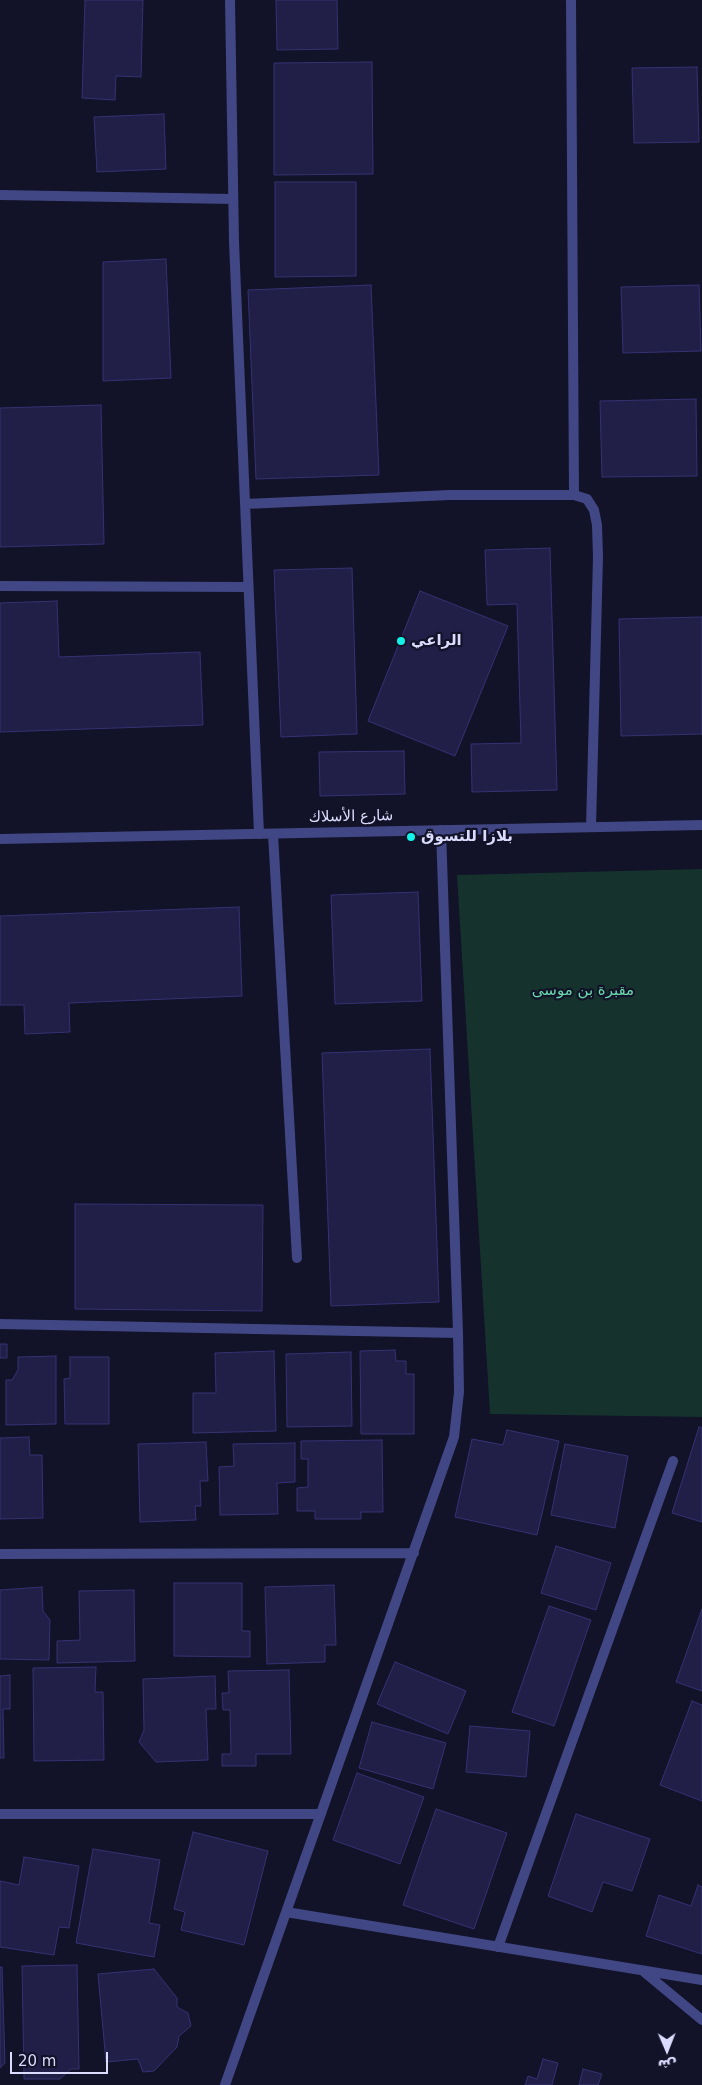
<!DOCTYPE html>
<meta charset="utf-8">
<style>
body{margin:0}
#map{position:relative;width:702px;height:2085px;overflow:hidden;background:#121228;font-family:"DejaVu Sans","Noto Naskh Arabic",sans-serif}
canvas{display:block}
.north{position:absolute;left:642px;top:2025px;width:50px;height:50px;-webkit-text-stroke:4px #121228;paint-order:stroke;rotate:179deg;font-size:14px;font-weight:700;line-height:20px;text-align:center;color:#dbdcfd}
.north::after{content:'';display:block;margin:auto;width:18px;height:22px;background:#dbdcfd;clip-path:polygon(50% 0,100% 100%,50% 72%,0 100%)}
.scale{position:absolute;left:10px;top:2052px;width:98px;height:22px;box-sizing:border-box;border:2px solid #dbdcfd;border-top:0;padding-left:6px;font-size:15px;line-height:18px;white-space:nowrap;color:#dbdcfd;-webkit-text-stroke:4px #121228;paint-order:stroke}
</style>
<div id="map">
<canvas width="702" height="2085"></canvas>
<div class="north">ش</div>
<div class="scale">20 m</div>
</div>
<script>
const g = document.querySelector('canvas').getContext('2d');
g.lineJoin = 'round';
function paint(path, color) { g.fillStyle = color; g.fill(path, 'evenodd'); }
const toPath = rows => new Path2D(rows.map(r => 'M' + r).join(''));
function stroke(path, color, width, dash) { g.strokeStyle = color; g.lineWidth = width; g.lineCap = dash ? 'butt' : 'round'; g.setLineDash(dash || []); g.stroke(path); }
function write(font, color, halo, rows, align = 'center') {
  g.font = font + ' "DejaVu Sans","Noto Naskh Arabic",sans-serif'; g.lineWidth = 4.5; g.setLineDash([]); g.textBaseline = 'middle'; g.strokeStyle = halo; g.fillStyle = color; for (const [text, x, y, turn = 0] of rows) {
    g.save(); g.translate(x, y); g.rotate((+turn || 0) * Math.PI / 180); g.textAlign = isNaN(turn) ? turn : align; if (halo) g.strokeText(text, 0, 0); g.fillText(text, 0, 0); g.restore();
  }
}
const green = toPath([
 [702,869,702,1417,490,1414,457,875]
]);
const building = toPath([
 [85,0,143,0,141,77,116,76,115,100,82,98,85,0],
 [276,0,337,0,338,49,277,50,276,0],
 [372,62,373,174,274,175,274,63,372,62],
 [697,67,699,142,634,143,632,68,697,67],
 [164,114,166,169,97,172,94,117,164,114],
 [275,182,356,182,356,276,275,277,275,182],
 [166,259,171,378,103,381,103,262,166,259],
 [371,285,379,475,256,479,248,290,371,285],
 [699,285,701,351,623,353,621,287,699,285],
 [696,399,697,476,602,477,600,401,696,399],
 [101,405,104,544,0,547,0,408,101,405],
 [550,548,557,790,472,792,471,744,521,743,517,604,487,605,485,550,550,548],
 [352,568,357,734,281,737,274,570,352,568],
 [420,591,508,626,455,756,368,721,420,591],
 [57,601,59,657,200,652,203,725,0,732,0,603,57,601],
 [702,617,702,734,621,736,619,619,702,617],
 [404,751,405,794,320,796,319,752,404,751],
 [418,892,422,1001,335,1004,331,895,418,892],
 [239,907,242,996,69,1003,70,1032,25,1034,24,1005,0,1005,0,916,239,907],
 [430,1049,439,1302,331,1306,322,1053,430,1049],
 [75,1204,263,1205,262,1311,75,1309,75,1204],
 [0,1344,7,1344,7,1358,0,1358,0,1344],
 [395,1350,396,1361,406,1361,406,1374,414,1374,414,1434,361,1434,360,1351,395,1350],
 [274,1351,276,1431,193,1433,193,1393,216,1393,215,1353,274,1351],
 [351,1352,352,1426,287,1427,286,1354,351,1352],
 [56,1356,56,1424,6,1425,6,1380,12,1380,18,1370,18,1357,56,1356],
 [70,1357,109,1357,109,1424,65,1424,64,1379,70,1378,70,1357],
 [699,1427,702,1428,702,1522,672,1513,699,1427],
 [507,1430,559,1441,537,1535,455,1517,472,1439,503,1445,507,1430],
 [29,1437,30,1455,42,1455,43,1518,0,1519,0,1438,29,1437],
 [382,1440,383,1512,361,1512,361,1519,315,1519,315,1511,297,1511,297,1488,308,1487,308,1459,301,1459,301,1441,382,1440],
 [206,1442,208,1481,200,1481,201,1506,195,1506,196,1520,140,1522,138,1444,206,1442],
 [295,1443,295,1482,277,1483,278,1514,220,1515,219,1467,234,1466,233,1444,295,1443],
 [565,1444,628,1456,615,1528,551,1515,565,1444],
 [556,1546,611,1563,596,1610,541,1593,556,1546],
 [174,1583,242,1583,242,1631,250,1631,250,1657,174,1656,174,1583],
 [334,1585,336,1645,325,1645,325,1662,267,1664,265,1587,334,1585],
 [42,1587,43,1611,50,1620,49,1660,0,1659,0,1590,42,1587],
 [134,1590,135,1661,57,1663,57,1641,80,1640,79,1591,134,1590],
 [549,1606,591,1620,554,1726,512,1712,549,1606],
 [702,1609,702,1691,676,1682,702,1609],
 [395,1662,466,1691,448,1734,377,1704,395,1662],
 [96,1667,95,1692,103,1692,104,1760,34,1761,33,1668,96,1667],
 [289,1670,291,1754,256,1754,256,1766,222,1766,222,1754,231,1754,230,1710,223,1710,222,1693,229,1693,228,1671,289,1670],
 [10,1675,10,1709,3,1709,4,1758,0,1758,0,1676,10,1675],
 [215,1676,216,1709,206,1709,208,1760,156,1762,139,1742,144,1730,143,1679,215,1676],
 [692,1701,702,1705,702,1801,660,1785,692,1701],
 [372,1722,446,1743,433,1789,359,1768,372,1722],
 [470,1726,530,1731,526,1777,466,1772,470,1726],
 [357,1773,424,1797,400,1864,333,1840,357,1773],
 [436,1809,507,1833,474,1929,403,1905,436,1809],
 [576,1814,650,1839,632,1891,603,1882,592,1912,548,1896,576,1814],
 [193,1832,268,1851,244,1945,181,1930,185,1912,174,1909,193,1832],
 [93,1849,160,1860,149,1923,160,1925,154,1957,76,1943,93,1849],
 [24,1857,79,1866,69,1928,59,1927,54,1955,0,1947,0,1881,19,1885,24,1857],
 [698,1885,702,1887,702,1954,646,1936,659,1895,691,1906,698,1885],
 [77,1965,79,2069,71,2069,60,2079,24,2079,22,1966,77,1965],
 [0,1967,2,1967,5,2063,0,2068,0,1967],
 [154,1969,177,1998,177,2007,188,2013,191,2026,179,2036,177,2047,154,2071,143,2072,138,2059,106,2062,98,1974,154,1969],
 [543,2059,558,2063,552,2085,525,2085,528,2076,537,2079,543,2059],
 [583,2069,602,2074,598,2085,579,2085,583,2069]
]);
const service = toPath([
 [273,834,297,1258]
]);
const minor = toPath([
 [230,0,234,242,259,834],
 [571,0,574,495],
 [0,195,233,199],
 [245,504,450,495,574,495,587,499,594,510,597,525,598,557,591,827],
 [0,586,248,587],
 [0,1324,458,1333],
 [0,1554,414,1553],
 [0,1814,321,1814],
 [286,1912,702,1980],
 [498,1947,673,1461],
 [643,1971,702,2020],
 [225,2085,454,1437,459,1392,458,1333,441,830]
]);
const tertiary = toPath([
 [0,839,702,825]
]);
const markers = [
 [401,641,5,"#12f2e6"],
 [411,837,5,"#12f2e6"]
];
const poiNames = [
 ["الراعي",411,641],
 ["بلازا للتسوق",421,837]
];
const streetNames = [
 ["شارع الأسلاك",351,817,-1]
];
const parkNames = [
 ["مقبرة بن موسى",583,991]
];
paint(green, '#15322d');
paint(building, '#211f48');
stroke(building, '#353273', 1);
stroke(service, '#404784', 10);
stroke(minor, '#404784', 10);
stroke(tertiary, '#404784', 10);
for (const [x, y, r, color] of markers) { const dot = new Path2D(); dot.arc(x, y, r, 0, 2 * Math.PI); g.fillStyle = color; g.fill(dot); stroke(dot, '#121228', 2); }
write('bold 15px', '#dbdcfd', '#121228', poiNames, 'left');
write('15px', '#dbdcfd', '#121228', streetNames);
write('15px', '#6adaad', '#121228', parkNames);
</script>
